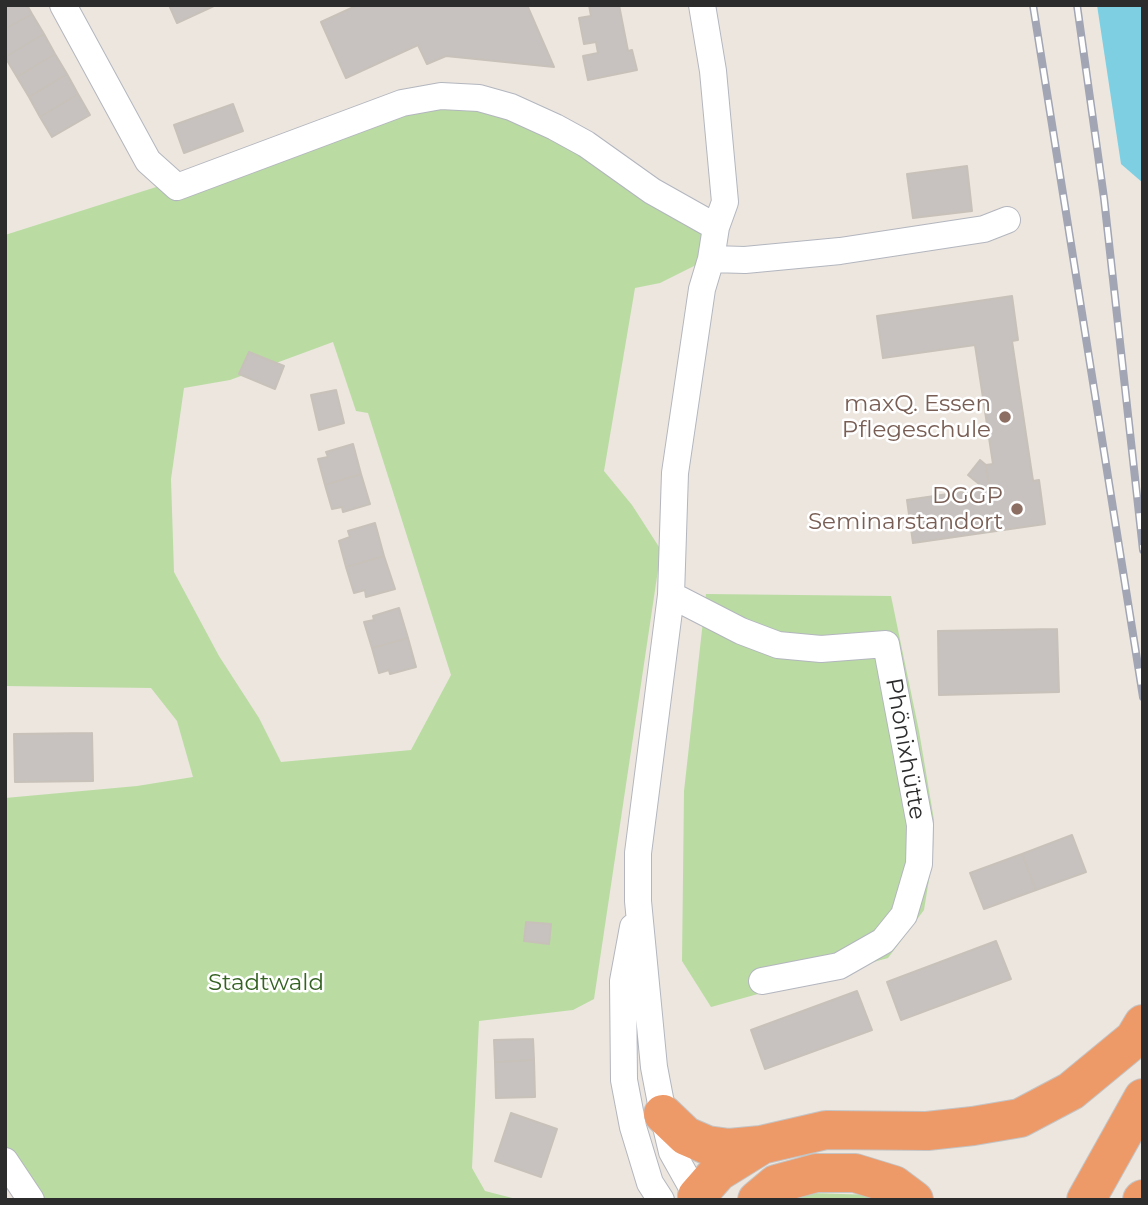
<!DOCTYPE html>
<meta charset="utf-8">
<style>
body{margin:0}
#map{position:relative;width:1148px;height:1205px;overflow:hidden;background:#ece6df;font-family:Montserrat,sans-serif}
canvas{display:block}
.frame{position:absolute;inset:0;border:7px solid #2c2c2c;pointer-events:none}
</style>
<div id="map">
<canvas width="1148" height="1205"></canvas>
<div class="frame"></div>
</div>
<script>
const g = document.querySelector('canvas').getContext('2d');
g.lineJoin = 'round';
function paint(path, color) { g.fillStyle = color; g.fill(path, 'evenodd'); }
const toPath = rows => new Path2D(rows.map(r => 'M' + r).join(''));
function stroke(path, color, width, dash) { g.strokeStyle = color; g.lineWidth = width; g.lineCap = dash ? 'butt' : 'round'; g.setLineDash(dash || []); g.stroke(path); }
function write(font, color, halo, rows, align = 'center') {
  g.font = font + ' Montserrat,sans-serif'; g.lineWidth = 5; g.setLineDash([]); g.textBaseline = 'middle'; g.strokeStyle = halo; g.fillStyle = color; for (const [text, x, y, turn = 0] of rows) {
    g.save(); g.translate(x, y); g.rotate((+turn || 0) * Math.PI / 180); g.textAlign = isNaN(turn) ? turn : align; if (halo) g.strokeText(text, 0, 0); g.fillText(text, 0, 0); g.restore();
  }
}
const green = toPath([
 [395,101,480,101,715,228,710,258,660,283,635,288,604,471,632,505,661,550,594,999,573,1010,479,1021,472,1168,485,1191,520,1200,34,1200,5,1150,5,798,137,786,193,777,177,721,151,688,5,686,5,235,194,175],
 [333,342,356,411,368,413,451,675,411,750,281,762,259,718,219,656,174,572,171,479,184,388,230,380],
 [706,594,891,596,919,731,934,820,933,855,924,910,888,958,711,1007,682,961,684,791],
 [811,1193,873,1195,877,1200,791,1200]
]);
const water = toPath([
 [1097,5,1143,5,1143,183,1121,164]
]);
const building = toPath([
 [5,5,27,5,32,14,5,29,5,5],
 [169,5,216,5,177,23,169,5],
 [358,5,527,5,554,67,446,56,427,64,418,45,346,78,321,22,358,5],
 [589,5,619,5,628,51,632,50,637,70,588,80,583,56,598,53,596,42,584,44,579,18,591,16,589,5],
 [32,14,44,34,5,57,5,29,32,14],
 [44,34,55,54,17,77,5,57,44,34],
 [55,54,67,74,29,97,17,77,55,54],
 [67,74,78,94,40,117,29,97,67,74],
 [78,94,90,115,52,137,40,117,78,94],
 [233,104,243,131,184,153,174,125,233,104],
 [967,166,972,211,913,218,907,174,967,166],
 [1012,296,1018,340,1012,341,1033,481,1039,480,1045,524,913,543,907,500,989,488,986,465,993,464,975,345,883,358,877,316,1012,296],
 [249,352,284,366,275,389,239,374,249,352],
 [336,390,344,423,319,430,311,395,336,390],
 [353,444,361,474,325,485,318,459,328,457,326,452,353,444],
 [980,460,986,465,989,488,979,490,979,484,968,475,980,460],
 [361,474,370,504,343,512,342,507,332,509,325,485,361,474],
 [375,523,384,556,346,567,339,541,350,537,348,531,375,523],
 [384,556,395,589,366,597,365,590,354,593,346,567,384,556],
 [399,608,408,638,372,648,364,622,374,620,373,616,399,608],
 [1057,629,1059,692,939,695,938,631,1057,629],
 [408,638,416,667,390,674,389,670,379,673,372,648,408,638],
 [92,733,93,781,15,782,14,734,92,733],
 [1072,835,1086,872,1036,890,1022,854,1072,835],
 [1022,854,1036,890,984,909,970,873,1022,854],
 [526,922,551,924,549,944,524,941,526,922],
 [996,941,1011,979,901,1020,887,982,996,941],
 [857,991,872,1030,765,1069,751,1030,857,991],
 [533,1039,534,1060,495,1062,494,1040,533,1039],
 [534,1060,535,1097,496,1098,495,1062,534,1060],
 [511,1113,557,1129,541,1177,495,1161,511,1113]
]);
const minor = toPath([
 [63,5,148,161,177,187,402,103,441,96,479,98,511,107,555,127,586,144,652,191,716,227],
 [711,259,745,260,840,251,984,229,1007,220],
 [671,595,741,631,778,645,821,649,886,644,920,825,919,864,904,915,883,941,839,966,762,981],
 [633,927,623,981,624,1080,633,1127,650,1183,661,1200],
 [5,1161,31,1200],
 [699,1200,672,1152,663,1114,654,1067,638,901,638,853,671,595,675,473,702,289,711,259,716,227,725,202,713,71,702,5]
]);
const motorway = toPath([
 [663,1114,686,1136,707,1145,729,1148,761,1145,826,1130,927,1131,973,1126,1020,1118,1071,1091,1134,1039,1143,1024],
 [697,1196,718,1172,760,1146],
 [757,1200,776,1184,816,1173,855,1173,894,1185,914,1200],
 [1086,1200,1143,1098],
 [1142,1200,1143,1199]
]);
const rail = toPath([
 [1033,5,1143,697],
 [1077,5,1104,198,1143,550]
]);
const markers = [
 [1005,417,7,"#8d6e63"],
 [1017,509,7,"#8d6e63"]
];
const educationNames = [
 ["maxQ. Essen",991,404],
 ["Pflegeschule",991,430],
 ["DGGP",1003,496],
 ["Seminarstandort",1003,522]
];
const streetNames = [
 ["Phönixhütte",905,749,80]
];
const parkNames = [
 ["Stadtwald",266,983]
];
paint(green, '#badca2');
paint(water, '#7ecfe2');
paint(building, '#c7c2bf');
stroke(building, '#c7c1b9', 2);
stroke(minor, '#b3b6be', 28);
stroke(motorway, '#c4c4c4', 40);
stroke(minor, '#fff', 26);
stroke(motorway, '#ee9968', 38);
stroke(rail, '#a2a6b4', 8);
stroke(rail, '#fff', 5, [16]);
for (const [x, y, r, color] of markers) { const dot = new Path2D(); dot.arc(x, y, r, 0, 2 * Math.PI); g.fillStyle = color; g.fill(dot); stroke(dot, '#fff', 2.5); }
write('23px', '#785e54', '#fff', educationNames, 'right');
write('23px', '#2c2c2c', '#fff', streetNames);
write('23px', '#346222', '#fff', parkNames);
</script>
